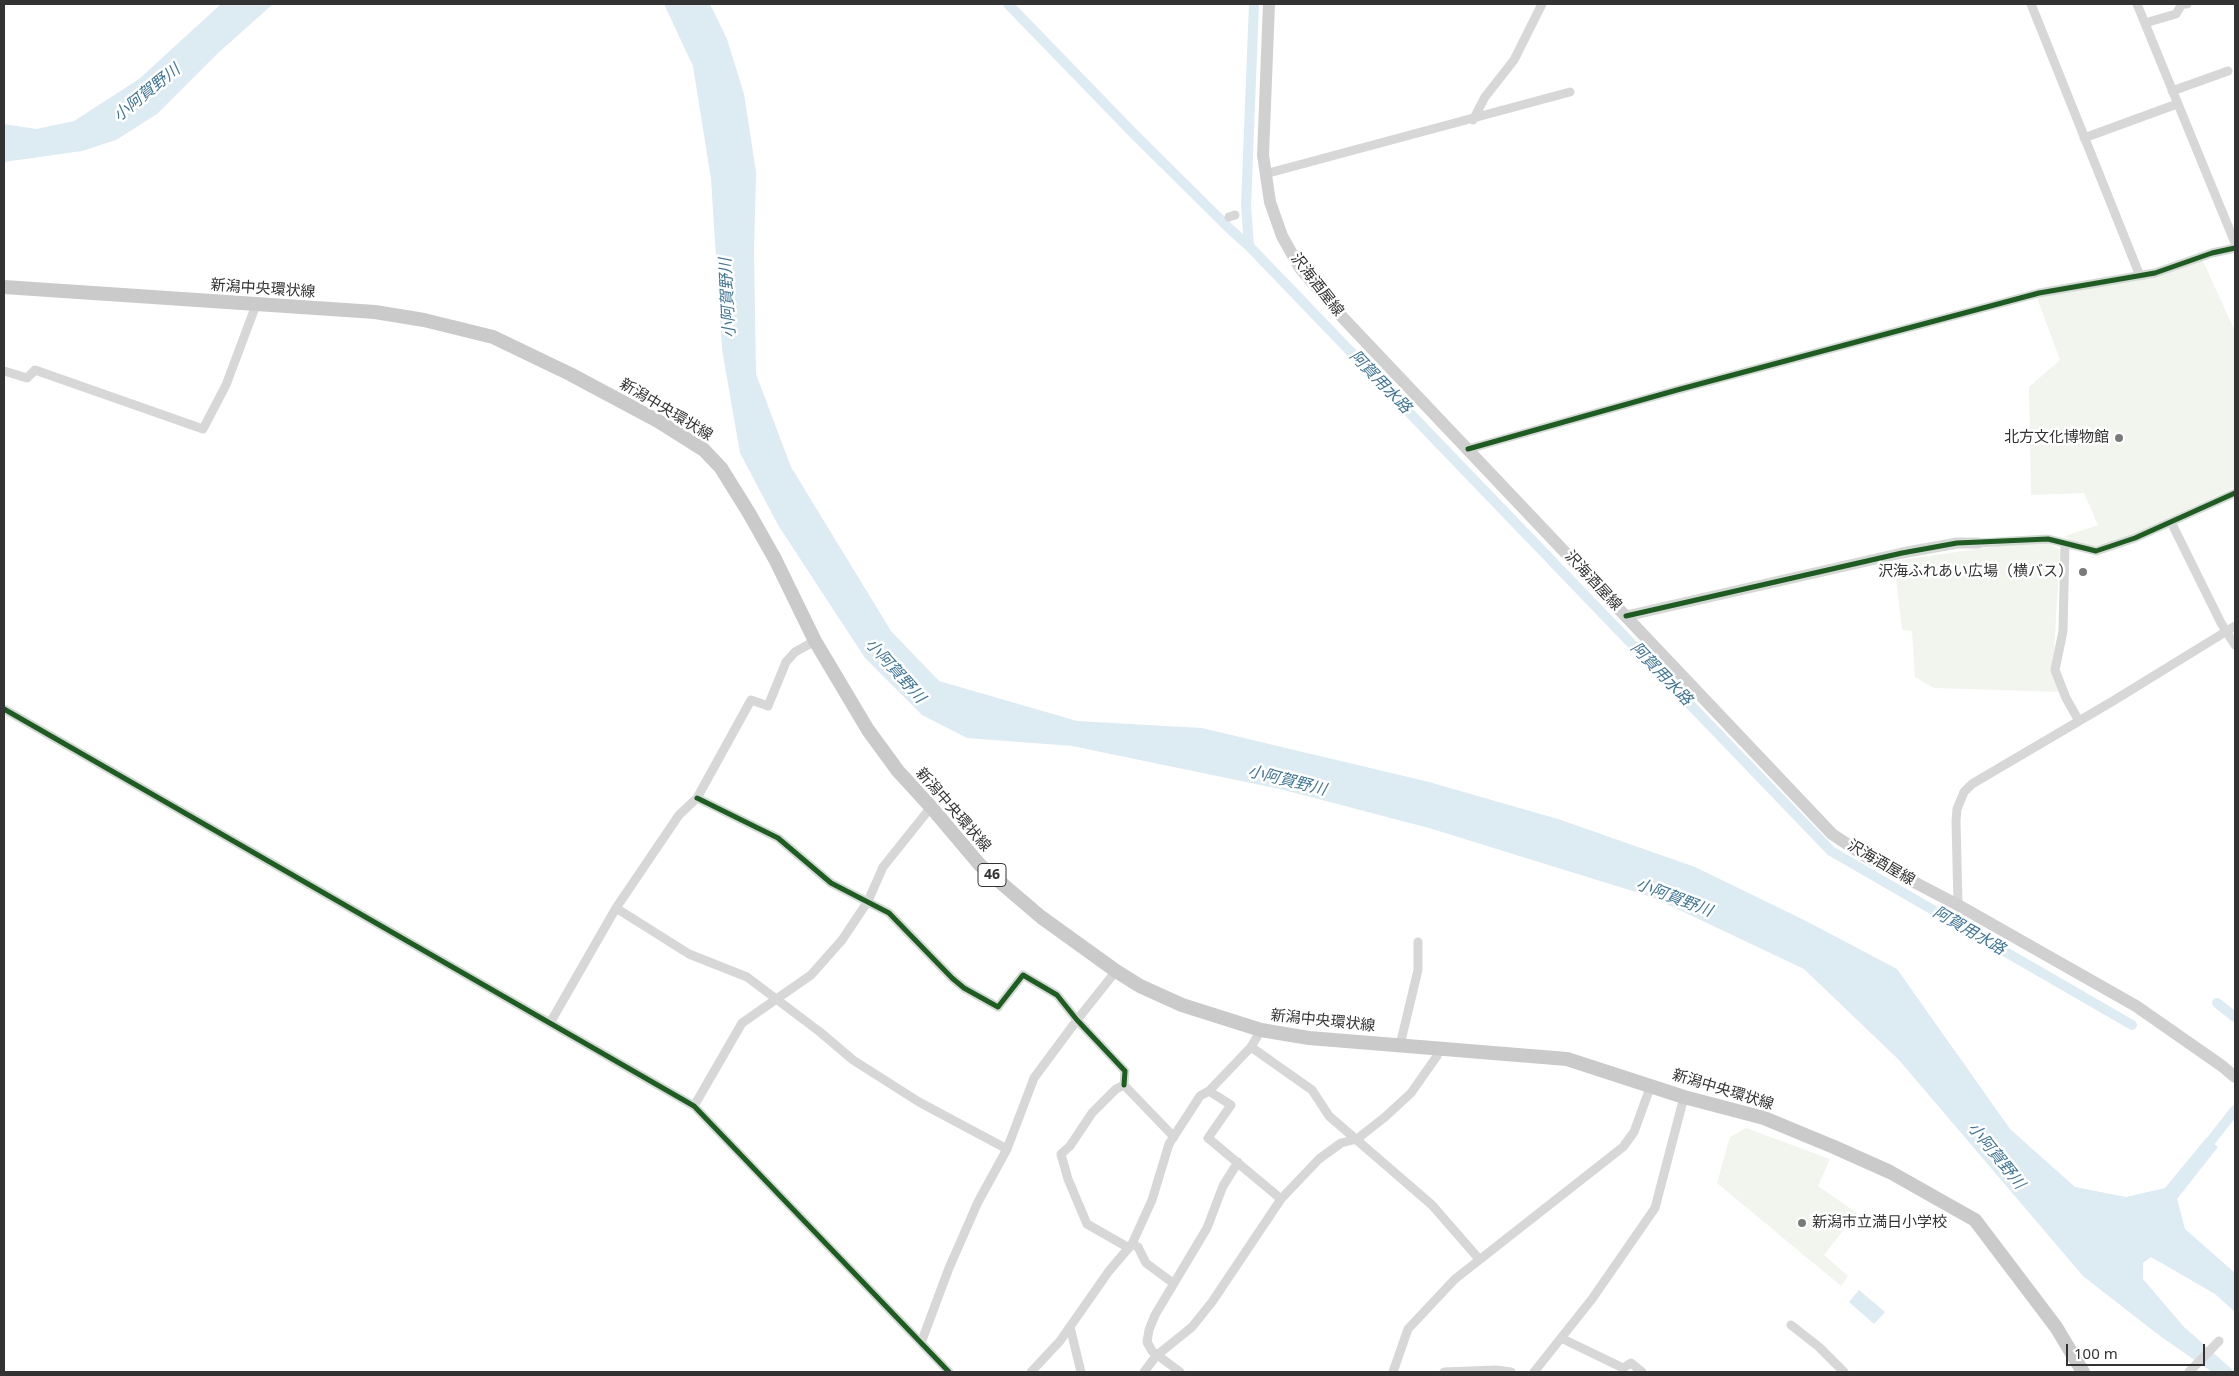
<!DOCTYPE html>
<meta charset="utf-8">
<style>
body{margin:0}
#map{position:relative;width:2239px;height:1376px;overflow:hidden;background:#fff;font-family:"Noto Sans",sans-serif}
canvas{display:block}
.frame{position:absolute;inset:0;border:5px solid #333;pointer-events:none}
.scale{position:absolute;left:2066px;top:1344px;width:139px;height:22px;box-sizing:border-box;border:2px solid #333;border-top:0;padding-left:6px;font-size:15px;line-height:18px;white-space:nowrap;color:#333;-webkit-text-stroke:4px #fff;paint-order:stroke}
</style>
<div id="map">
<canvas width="2239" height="1376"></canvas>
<div class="frame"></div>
<div class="scale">100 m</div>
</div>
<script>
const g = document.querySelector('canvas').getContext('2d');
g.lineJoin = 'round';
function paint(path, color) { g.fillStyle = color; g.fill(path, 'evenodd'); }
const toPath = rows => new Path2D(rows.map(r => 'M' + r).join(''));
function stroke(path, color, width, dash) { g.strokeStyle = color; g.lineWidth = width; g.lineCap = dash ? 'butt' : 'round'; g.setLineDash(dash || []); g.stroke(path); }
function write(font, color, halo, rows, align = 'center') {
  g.font = font + ' "Noto Sans","Noto Sans JP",sans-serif'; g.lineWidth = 5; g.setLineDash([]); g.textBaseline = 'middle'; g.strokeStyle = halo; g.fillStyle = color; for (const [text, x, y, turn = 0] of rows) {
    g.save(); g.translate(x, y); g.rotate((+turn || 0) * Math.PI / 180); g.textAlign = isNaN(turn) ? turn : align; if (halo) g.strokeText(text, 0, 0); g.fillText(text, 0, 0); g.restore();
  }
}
const green = toPath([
 [2202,259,2235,331,2235,487,2132,535,2078,551,2065,536,2098,525,2084,493,2031,495,2029,387,2060,360,2037,298,2150,277],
 [2047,543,2060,550,2053,670,2061,692,1934,688,1915,677,1912,631,1902,630,1894,561,1998,546],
 [1746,1128,1830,1159,1818,1186,1857,1213,1824,1255,1848,1276,1841,1286,1717,1183,1730,1137]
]);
const water = toPath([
 [221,4,273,4,217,54,157,114,116,140,82,151,4,162,4,124,36,129,74,121,139,79],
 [664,4,710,4,727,39,744,94,756,172,754,253,756,374,791,467,891,631,939,681,1077,721,1202,728,1429,782,1558,819,1695,867,1806,921,1897,969,2010,1129,2075,1187,2126,1197,2165,1188,2207,1137,2218,1147,2177,1199,2185,1229,2235,1273,2235,1312,2215,1294,2151,1257,2143,1263,2143,1279,2184,1327,2235,1372,2212,1372,2160,1336,2083,1276,1899,1060,1804,969,1652,897,1429,828,1280,789,1072,746,967,738,922,715,865,658,778,525,740,453,722,349,711,179,693,66],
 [1859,1290,1885,1312,1874,1324,1849,1302]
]);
const canal = toPath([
 [1008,4,1135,135,1231,230,1249,246,1831,851,2132,1025],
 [1249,246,1246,206,1254,4],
 [2217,1003,2235,1017],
 [2203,1151,2235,1110]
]);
const minor = toPath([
 [2031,4,2140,276],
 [2137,4,2235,243],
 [2145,23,2176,14,2182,4,2187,4],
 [2172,91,2228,71],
 [1473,120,1485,97,1514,60,1542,4],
 [2084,138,2177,104],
 [1265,174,1570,92],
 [1229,217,1235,215],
 [4,371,27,378,35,370,203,429,226,385,256,305],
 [1468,449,1677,390,2039,293,2155,273,2212,253,2235,248],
 [2171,522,2221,623,2235,645],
 [1978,543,2048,539,2096,551,2135,538,2235,493],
 [2065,544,2063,631,2055,670,2066,698,2079,721],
 [4,709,694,1106,949,1372],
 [697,798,778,838,831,883,889,913,952,978,964,988,998,1007,1023,975,1057,995,1077,1020,1125,1071,1124,1085],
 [1958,905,1956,821,1957,809,1964,792,1972,784,2113,701,2235,626],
 [616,908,689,954,747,977,820,1032,853,1060,919,1102,1007,1149],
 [550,1023,616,908,679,815,697,798,751,700,768,706,786,662,795,652,815,641],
 [1400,1045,1418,970,1418,942],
 [1251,1047,1312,1090,1329,1116,1432,1205,1479,1259],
 [1124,1085,1116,1089,1092,1113,1070,1146,1061,1154,1068,1179,1087,1224,1129,1248],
 [1124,1085,1174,1137],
 [1209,1091,1231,1105,1208,1138,1281,1199,1319,1159,1341,1143,1357,1139,1385,1117,1411,1093,1437,1056,1439,1049],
 [694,1106,742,1023,811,975,842,940,868,901,883,867,931,807],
 [1132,1244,1138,1247,1146,1263,1173,1283],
 [1791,1325,1819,1347,1844,1372],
 [1070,1327,1081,1372],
 [1561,1338,1623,1368,1631,1363,1642,1372],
 [921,1343,949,1268,978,1202,1007,1149,1034,1078,1077,1020,1116,971],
 [1031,1372,1060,1341,1109,1271,1132,1244,1152,1200,1169,1144,1200,1096,1209,1091,1251,1047,1261,1030],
 [1144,1372,1156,1356,1192,1327,1212,1302,1281,1199],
 [1180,1372,1152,1351,1147,1342,1149,1330,1155,1315,1207,1228,1223,1186,1238,1162],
 [1393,1372,1408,1329,1455,1279,1623,1147,1634,1132,1651,1085],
 [1444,1372,1496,1370,1511,1372],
 [1534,1372,1592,1299,1655,1208,1684,1097],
 [2189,1372,2219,1341]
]);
const tertiary = toPath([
 [1626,616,1902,553,1957,543,1978,543]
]);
const secondary = toPath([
 [1269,4,1263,155,1270,202,1282,236,1300,268,1344,319,1832,834,1868,858,1958,905,2136,1006,2222,1066,2235,1077]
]);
const primary = toPath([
 [4,287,375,312,424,320,493,337,570,374,658,421,704,450,721,468,749,513,775,559,815,641,868,730,898,771,931,807,980,865,1041,917,1116,971,1140,986,1182,1005,1261,1030,1309,1038,1567,1059,1684,1097,1764,1118,1834,1147,1890,1172,1975,1220,2056,1327,2083,1372]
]);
const cycleway = toPath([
 [1468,449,1677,390,2039,293,2155,273,2212,253,2235,248],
 [1626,616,1902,553,1957,543,2048,539,2096,551,2135,538,2235,493],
 [4,709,694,1106,949,1372],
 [697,798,778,838,831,883,889,913,952,978,964,988,998,1007,1023,975,1057,995,1077,1020,1125,1071,1124,1085]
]);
const markers = [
 [2119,438,5,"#7a7a7a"],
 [2083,572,5,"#7a7a7a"],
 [1802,1223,5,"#7a7a7a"]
];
const shields = [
 [992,875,28]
];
const shieldNames = [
 ["46",992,875]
];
const streetNames = [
 ["沢海酒屋線",1317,285,52],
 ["新潟中央環状線",263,289,4],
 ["新潟中央環状線",666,410,31],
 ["沢海酒屋線",1593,581,47],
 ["新潟中央環状線",953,810,49],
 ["沢海酒屋線",1881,863,30],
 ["新潟中央環状線",1323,1021,6],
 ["新潟中央環状線",1723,1090,17]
];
const poiNames = [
 ["北方文化博物館",2109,438],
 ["沢海ふれあい広場（横バス）",2073,572],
 ["新潟市立満日小学校",1812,1223,"left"]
];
const waterNames = [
 ["小阿賀野川",147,93,-39],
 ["小阿賀野川",728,298,-93],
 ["阿賀用水路",1380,382,46],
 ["小阿賀野川",895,671,48],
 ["阿賀用水路",1661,674,46],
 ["小阿賀野川",1287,781,14],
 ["小阿賀野川",1674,898,21],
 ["阿賀用水路",1969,931,30],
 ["小阿賀野川",1996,1156,51]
];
paint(green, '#f1f5ed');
paint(water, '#ddebf3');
stroke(canal, '#ddebf3', 10);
stroke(minor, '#d7d7d7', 9);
stroke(tertiary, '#d7d7d7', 11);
stroke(secondary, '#d0d0d0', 12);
stroke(primary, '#cacaca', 14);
stroke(cycleway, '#1b5e20', 5);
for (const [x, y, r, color] of markers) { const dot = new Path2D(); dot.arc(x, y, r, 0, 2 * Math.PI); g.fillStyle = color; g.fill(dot); stroke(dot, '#fff', 2); }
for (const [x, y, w] of shields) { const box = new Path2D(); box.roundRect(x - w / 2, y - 11.5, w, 23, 4); g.fillStyle = '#fff'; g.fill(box); stroke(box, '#333', 1); }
write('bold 14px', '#333', null, shieldNames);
write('15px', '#333', '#fff', streetNames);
write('15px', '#333', '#fff', poiNames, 'right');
write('italic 16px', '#3f7597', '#fff', waterNames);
</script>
